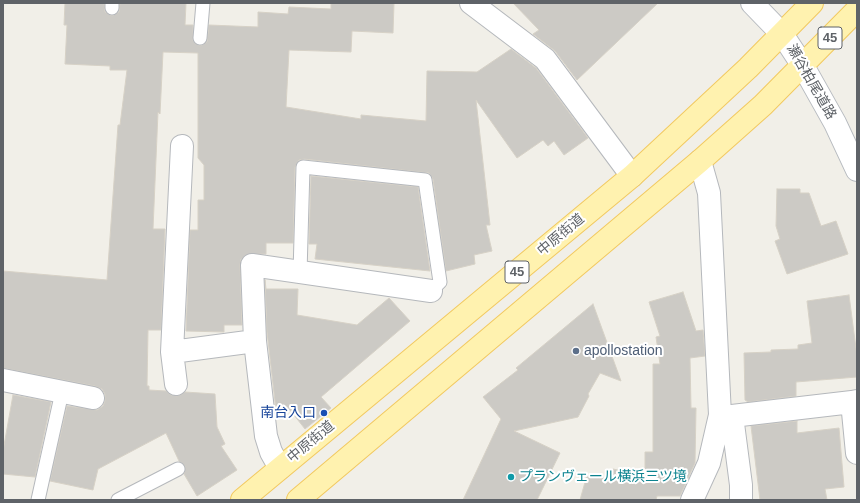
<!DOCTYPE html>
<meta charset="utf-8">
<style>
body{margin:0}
#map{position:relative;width:860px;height:503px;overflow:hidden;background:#f1efe8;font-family:Arial,sans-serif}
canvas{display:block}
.frame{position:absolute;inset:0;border:4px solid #5f6368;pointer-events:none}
</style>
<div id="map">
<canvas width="860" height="503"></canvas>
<div class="frame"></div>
</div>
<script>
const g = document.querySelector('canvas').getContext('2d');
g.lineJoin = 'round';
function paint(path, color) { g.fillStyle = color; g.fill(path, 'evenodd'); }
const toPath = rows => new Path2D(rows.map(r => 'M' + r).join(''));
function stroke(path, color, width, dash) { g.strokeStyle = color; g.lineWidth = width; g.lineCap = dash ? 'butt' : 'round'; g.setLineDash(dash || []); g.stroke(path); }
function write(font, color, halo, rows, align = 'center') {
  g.font = font + ' Arial,"Noto Sans JP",sans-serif'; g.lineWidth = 4; g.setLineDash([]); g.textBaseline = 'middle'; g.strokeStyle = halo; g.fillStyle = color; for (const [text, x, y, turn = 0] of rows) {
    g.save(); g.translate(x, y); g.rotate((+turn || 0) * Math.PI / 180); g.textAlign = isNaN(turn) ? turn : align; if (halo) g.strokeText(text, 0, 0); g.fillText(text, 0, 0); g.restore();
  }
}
const building = toPath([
 [65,3,104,3,105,12,112,16,119,12,120,3,186,3,185,25,193,25,193,41,200,46,207,42,209,25,258,27,258,12,288,14,289,7,331,9,331,3,394,3,393,33,352,31,351,52,289,50,286,107,361,119,361,115,426,121,427,71,477,72,511,49,536,68,588,138,564,155,554,141,548,146,543,140,517,158,476,100,490,225,486,225,492,251,474,255,475,264,446,271,433,179,429,173,304,159,299,160,295,167,293,243,266,243,266,254,247,254,241,259,240,265,242,325,224,325,224,332,186,331,190,230,198,230,198,200,204,200,204,165,198,158,198,53,163,52,160,114,158,112,153,229,165,229,161,330,148,330,147,386,149,386,149,390,166,391,171,395,177,396,185,392,215,394,217,427,225,444,221,446,237,470,197,496,184,474,185,466,179,461,166,433,98,469,93,490,50,481,67,406,97,410,103,406,105,401,105,394,102,389,95,386,3,368,3,271,107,280,118,125,120,125,127,70,110,70,110,66,65,64,67,25,64,25,65,3],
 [513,3,658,3,577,80,555,51,533,34,539,30,513,3],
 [311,176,418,187,430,271,315,259,317,244,309,244,311,176],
 [777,189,800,189,800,193,809,193,821,226,836,221,848,254,787,274,775,241,780,239,776,226,777,189],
 [265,280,266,289,298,289,297,315,357,325,389,298,410,321,321,397,331,408,305,429,290,410,276,410,267,332,265,280],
 [683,292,696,331,703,330,705,356,690,358,691,408,696,408,695,463,680,496,657,496,656,500,580,500,587,475,612,480,613,469,645,476,645,452,653,452,653,364,660,364,656,337,660,336,649,302,683,292],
 [849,295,857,356,857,377,796,382,796,396,748,402,745,400,744,353,771,352,771,350,798,349,798,345,812,343,807,301,849,295],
 [593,304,621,381,600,373,588,394,589,396,578,417,514,431,560,453,537,500,463,500,501,419,483,397,518,370,516,368,593,304],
 [13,395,51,402,35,477,3,474,3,451,13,395],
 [797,421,797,433,839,428,844,487,825,489,827,500,760,500,751,426,797,421]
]);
const service = toPath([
 [112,8,112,3],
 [200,38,203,3],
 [300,273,303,167,425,180,440,282,431,291],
 [38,500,62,392],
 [118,500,178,469]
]);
const minor = toPath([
 [471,3,545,59,632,176],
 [182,146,172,352,255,341],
 [172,352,176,384],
 [3,380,93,398],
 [857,401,852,402,857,453],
 [280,468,271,452,266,436,255,341,252,265,431,291],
 [692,500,709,463,720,415,709,193,700,161],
 [741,500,741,485,732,416,852,402]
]);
const secondary = toPath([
 [752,3,782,34,803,66,835,123,857,170]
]);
const primary = toPath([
 [242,500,632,176,748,68,812,3],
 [298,500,700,161,763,105,857,10]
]);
const markers = [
 [576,351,4,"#5c6f8a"],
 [324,413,4,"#1a4fb4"],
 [511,477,4,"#0f9aa8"]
];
const shields = [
 [830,38,24],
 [517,272,24]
];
const shieldNames = [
 ["45",830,38],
 ["45",517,272]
];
const streetNames = [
 ["瀬谷柏尾道路",811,82,60],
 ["中原街道",561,235,-40],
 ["中原街道",311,442,-40]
];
const serviceNames = [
 ["apollostation",584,351]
];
const transitNames = [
 ["南台入口",316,413]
];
const cultureNames = [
 ["プランヴェール横浜三ツ境",519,477]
];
paint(building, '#cccac5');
stroke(building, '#d6d1c6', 1);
stroke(service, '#b5b8bc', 15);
stroke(minor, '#b5b8bc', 24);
stroke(secondary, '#b6babf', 24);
stroke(primary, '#f2c960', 24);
stroke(service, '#fff', 13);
stroke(minor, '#fff', 22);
stroke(secondary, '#fff', 22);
stroke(primary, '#fff2af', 22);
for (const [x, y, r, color] of markers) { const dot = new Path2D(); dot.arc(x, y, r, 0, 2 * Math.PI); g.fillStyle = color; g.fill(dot); stroke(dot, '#fff', 1.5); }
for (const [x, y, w] of shields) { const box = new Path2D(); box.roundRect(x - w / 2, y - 11, w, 22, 3); g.fillStyle = '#fff'; g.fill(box); stroke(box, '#5f6368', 1); }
write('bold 13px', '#5f6368', null, shieldNames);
write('14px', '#5f6368', '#fff', streetNames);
write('14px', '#4e5e75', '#fff', serviceNames, 'left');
write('14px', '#164399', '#fff', transitNames, 'right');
write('14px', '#0d838f', '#fff', cultureNames, 'left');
</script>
